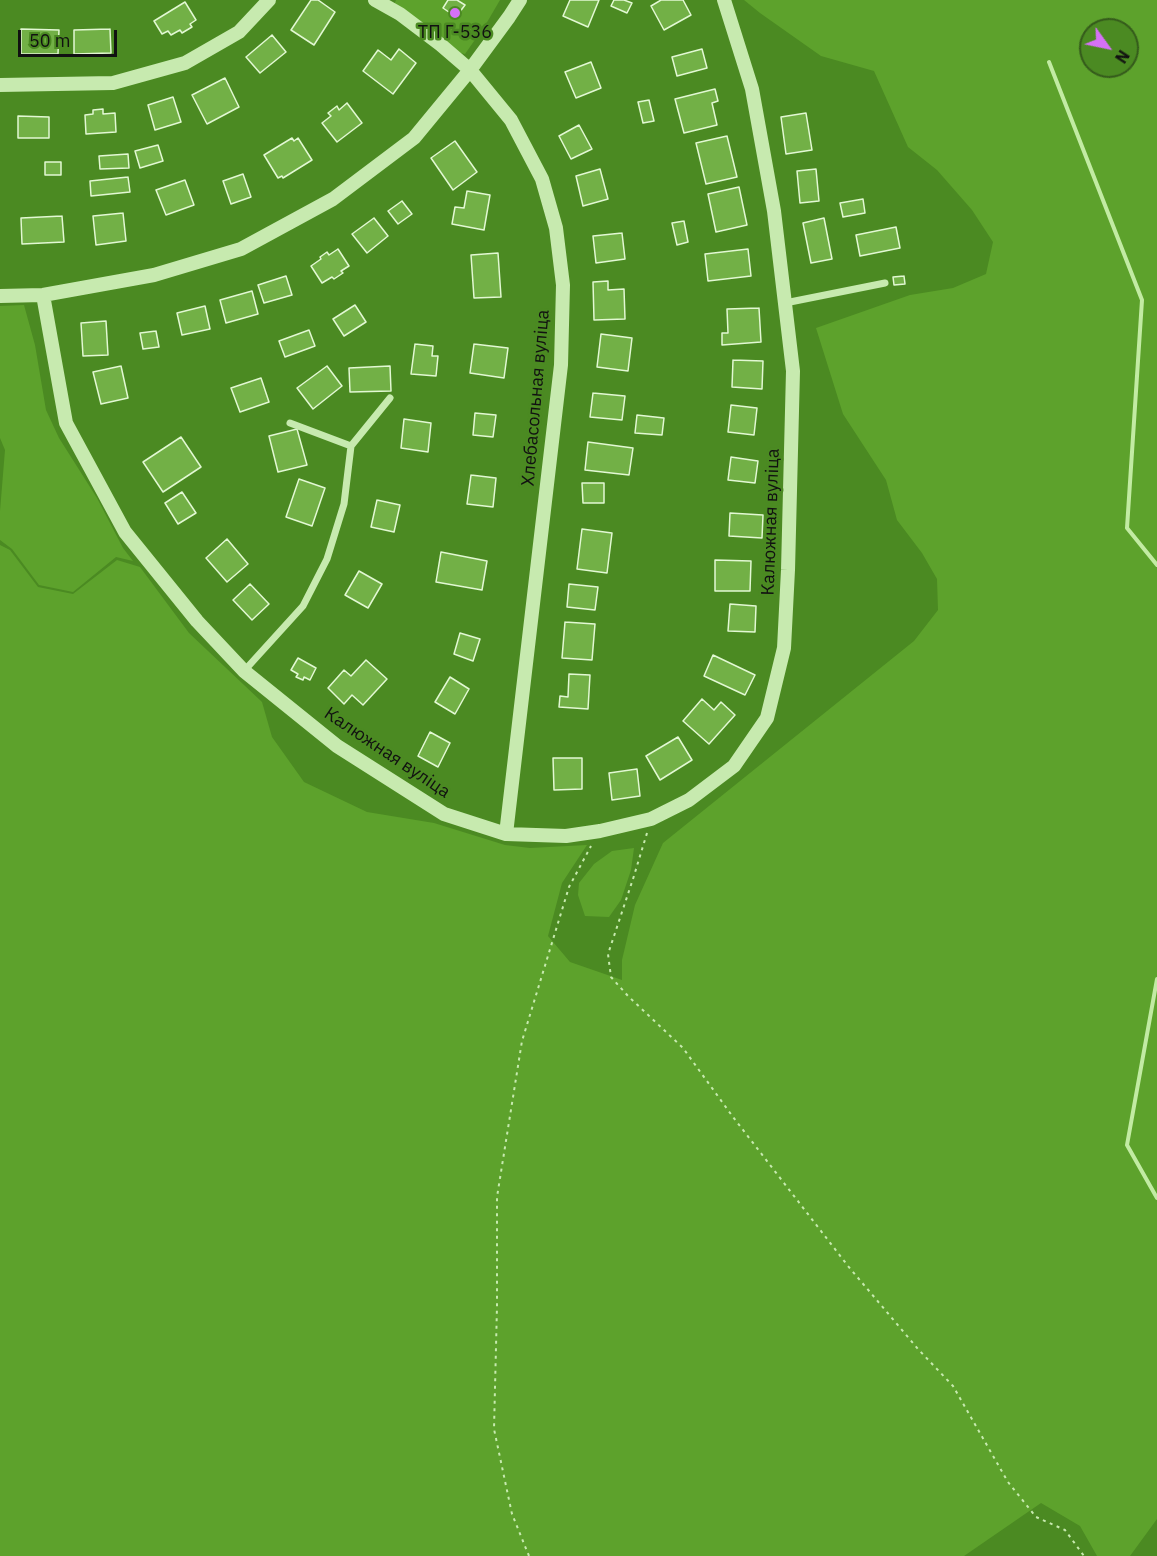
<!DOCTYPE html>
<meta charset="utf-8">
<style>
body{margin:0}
#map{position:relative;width:1157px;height:1556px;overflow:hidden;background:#4b8a22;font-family:"IBM Plex Sans",sans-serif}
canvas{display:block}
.north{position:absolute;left:1079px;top:18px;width:60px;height:60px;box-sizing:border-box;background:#4b8a22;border:2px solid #345a1b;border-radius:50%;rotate:123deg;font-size:16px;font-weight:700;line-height:24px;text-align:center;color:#111}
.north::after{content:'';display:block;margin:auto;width:21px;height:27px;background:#d571f6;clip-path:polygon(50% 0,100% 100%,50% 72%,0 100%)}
.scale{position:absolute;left:18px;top:30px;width:99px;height:27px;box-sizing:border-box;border:3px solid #111;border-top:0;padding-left:8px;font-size:18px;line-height:21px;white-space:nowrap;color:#111;-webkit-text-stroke:4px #4b8a22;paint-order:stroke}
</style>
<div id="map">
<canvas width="1157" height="1556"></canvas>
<div class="north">N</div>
<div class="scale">50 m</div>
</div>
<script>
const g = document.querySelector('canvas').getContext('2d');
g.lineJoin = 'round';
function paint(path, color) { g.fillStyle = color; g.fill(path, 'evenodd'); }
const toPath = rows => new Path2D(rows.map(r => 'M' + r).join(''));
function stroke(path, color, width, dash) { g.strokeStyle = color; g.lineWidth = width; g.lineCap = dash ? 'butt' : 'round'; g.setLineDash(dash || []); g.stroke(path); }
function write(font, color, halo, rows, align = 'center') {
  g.font = font + ' "IBM Plex Sans",sans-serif'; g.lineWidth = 5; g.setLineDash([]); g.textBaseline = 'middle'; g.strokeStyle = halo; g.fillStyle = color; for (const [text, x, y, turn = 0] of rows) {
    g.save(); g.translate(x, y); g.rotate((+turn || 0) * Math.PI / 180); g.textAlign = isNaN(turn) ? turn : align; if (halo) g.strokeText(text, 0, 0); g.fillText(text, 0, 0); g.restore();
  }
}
const green = toPath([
 [396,0,500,0,486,24,465,54,455,52,443,38,394,5],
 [744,0,1157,0,1157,1519,1130,1556,1097,1556,1080,1526,1041,1503,964,1556,0,1556,0,545,10,550,38,587,73,594,117,560,140,567,189,633,262,702,272,737,304,782,367,812,434,823,505,845,530,848,587,845,562,883,548,936,570,962,622,980,622,960,635,905,663,843,914,641,938,610,937,579,922,553,897,520,886,480,843,414,816,328,910,295,953,288,986,274,993,242,972,210,937,170,908,147,874,71,821,56,760,13],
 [1091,30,1127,30,1127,66,1091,66],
 [24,305,35,345,46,410,59,438,97,498,123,548,133,561,116,557,73,592,39,585,12,549,0,540,0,511,5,450,0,438,0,306],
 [634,848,631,870,621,900,609,917,585,916,578,895,579,883,594,864,612,851]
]);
const stream = toPath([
 [1049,62,1142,300,1127,528,1157,565],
 [1157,979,1127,1145,1157,1198]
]);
const building = toPath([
 [311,0,318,0,335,12,314,45,291,30,311,0],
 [448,0,457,0,465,5,456,17,443,8,448,0],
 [570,0,599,0,588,27,563,16,570,0],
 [614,0,624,0,632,3,627,13,611,6,614,0],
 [661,0,683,0,691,15,664,30,651,6,661,0],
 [185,2,196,20,190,24,192,27,182,33,180,30,171,35,168,31,162,34,154,21,185,2],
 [21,29,59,30,58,54,21,54,21,29],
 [110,29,111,53,74,54,74,30,110,29],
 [272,35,286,52,260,73,246,57,272,35],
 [399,49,416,63,393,94,363,71,378,50,391,60,399,49],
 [702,49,707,68,677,76,672,57,702,49],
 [591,62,601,88,576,98,565,72,591,62],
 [225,78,239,107,207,124,192,95,225,78],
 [715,89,718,101,712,103,717,125,684,133,675,99,715,89],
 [173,97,181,122,155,130,148,105,173,97],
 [649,100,654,121,643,123,638,102,649,100],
 [347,103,362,123,337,142,322,123,331,116,328,113,337,106,339,110,347,103],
 [103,109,103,114,115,113,116,132,86,134,85,115,93,114,93,110,103,109],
 [806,113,812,150,786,154,781,117,806,113],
 [18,116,49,117,49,138,18,138,18,116],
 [579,125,592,149,571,159,559,136,579,125],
 [727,136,737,177,706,184,696,143,727,136],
 [292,138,294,141,298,138,312,160,283,178,282,176,278,178,264,155,292,138],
 [455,141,477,172,453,190,431,158,455,141],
 [158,145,163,161,140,168,135,151,158,145],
 [128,154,129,168,100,169,99,156,128,154],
 [45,162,61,162,61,175,45,175,45,162],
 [600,169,608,199,583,206,576,176,600,169],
 [816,169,819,201,800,203,797,171,816,169],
 [243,174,251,197,231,204,223,181,243,174],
 [128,177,130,192,91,196,90,181,128,177],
 [185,180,194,205,166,215,156,190,185,180],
 [739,187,747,225,716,232,708,194,739,187],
 [467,191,490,195,484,230,452,224,455,207,464,208,467,191],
 [863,199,865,213,843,217,840,203,863,199],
 [402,201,412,214,398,224,388,211,402,201],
 [123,213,126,241,96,245,93,216,123,213],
 [62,216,64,242,22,244,21,218,62,216],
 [374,218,388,236,367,253,352,234,374,218],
 [824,218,832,259,811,263,803,223,824,218],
 [684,221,688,242,677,245,672,223,684,221],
 [896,227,900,248,860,256,856,235,896,227],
 [622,233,625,259,596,263,593,236,622,233],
 [338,249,349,266,341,271,343,273,334,279,332,277,322,283,311,266,321,259,320,257,327,252,329,255,338,249],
 [748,249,751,276,708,281,705,254,748,249],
 [498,253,501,297,474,298,471,255,498,253],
 [286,276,292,295,264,303,258,285,286,276],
 [904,276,905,284,894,285,893,277,904,276],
 [608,281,608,290,624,289,625,319,594,320,593,282,608,281],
 [252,291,258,314,226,323,220,300,252,291],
 [355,305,366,322,344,336,333,319,355,305],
 [205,306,210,329,182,335,177,313,205,306],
 [759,308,761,342,722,345,722,333,728,333,727,309,759,308],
 [106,321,108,355,83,356,81,323,106,321],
 [309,330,315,346,285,357,279,341,309,330],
 [156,331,159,347,143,349,140,333,156,331],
 [601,334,632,338,628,371,597,367,601,334],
 [415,344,433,346,432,356,438,356,436,376,411,374,415,344],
 [474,344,508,348,504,378,470,373,474,344],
 [733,360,763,361,762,389,732,387,733,360],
 [121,366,128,398,101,404,93,372,121,366],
 [327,366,342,386,313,409,297,388,327,366],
 [390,366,391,391,350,392,349,368,390,366],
 [261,378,269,402,240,412,231,388,261,378],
 [593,393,625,396,622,420,590,417,593,393],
 [731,405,757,408,754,435,728,432,731,405],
 [475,413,496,415,493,437,473,435,475,413],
 [637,415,664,418,662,435,635,433,637,415],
 [404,419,431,423,428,452,401,448,404,419],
 [297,429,307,465,278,472,269,436,297,429],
 [181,437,201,467,163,492,143,462,181,437],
 [588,442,633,448,629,475,585,470,588,442],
 [731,457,758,461,755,483,728,480,731,457],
 [471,475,496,478,493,507,467,504,471,475],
 [299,479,325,488,312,526,286,517,299,479],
 [582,483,604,483,604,503,583,503,582,483],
 [182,492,196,513,178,524,165,503,182,492],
 [377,500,400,505,394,532,371,527,377,500],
 [730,513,763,515,762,538,729,536,730,513],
 [582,529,612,533,607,573,577,569,582,529],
 [227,539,248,564,227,582,206,558,227,539],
 [441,552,487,561,482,590,436,582,441,552],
 [715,560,751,561,750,591,715,591,715,560],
 [359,571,382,584,368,608,345,595,359,571],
 [250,584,269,604,252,620,233,600,250,584],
 [569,584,598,587,595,610,567,607,569,584],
 [730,604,756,606,755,632,728,631,730,604],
 [565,622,595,624,592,660,562,658,565,622],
 [460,633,480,639,473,661,454,654,460,633],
 [713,655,755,675,745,695,704,676,713,655],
 [298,658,316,668,310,680,304,677,303,680,296,677,298,674,291,670,298,658],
 [366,660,387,679,363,705,352,695,344,704,328,688,344,670,351,676,366,660],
 [569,674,590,675,588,709,559,707,560,696,568,697,569,674],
 [450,677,469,689,455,714,435,702,450,677],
 [702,699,714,710,721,702,735,715,709,744,683,721,702,699],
 [430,732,450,743,438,767,418,756,430,732],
 [678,737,692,760,660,780,646,756,678,737],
 [553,758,582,758,582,789,554,790,553,758],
 [637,769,640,796,612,800,609,773,637,769]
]);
const path = toPath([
 [647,833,633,879,608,954,611,977,628,996,683,1048,733,1117,848,1266,918,1349,953,1386,1008,1482,1036,1517,1065,1530,1084,1556],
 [529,1556,512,1514,494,1429,497,1306,497,1197,522,1041,569,887,591,846]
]);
const service = toPath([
 [785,303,885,283],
 [290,423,351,446,390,398],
 [244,671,303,606,327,559,344,504,351,446]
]);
const minor = toPath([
 [375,0,400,14,441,45,470,70,511,120,542,179,556,228,563,285,561,365,506,834],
 [0,85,113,83,185,63,239,32,269,0],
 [43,295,66,423,125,532,197,621,244,671,337,746,444,814,506,834,566,836,600,831,651,819,689,800,734,766,767,718,784,648,788,570,793,371,774,211,752,89,724,0],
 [0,296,43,295,154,275,241,249,333,199,414,138,470,70,509,17,520,0]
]);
const markers = [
 [455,13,6,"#d571f6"]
];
const poiNames = [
 ["ТП Г-536",455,33]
];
const streetNames = [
 ["Хлебасольная вуліца",536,398,-85],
 ["Калюжная вуліца",771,522,-88],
 ["Калюжная вуліца",387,753,34]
];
paint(green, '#5da22c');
stroke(stream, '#c2eba3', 4);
paint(building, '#72b046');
stroke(building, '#e2f8d3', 1.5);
stroke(path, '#c7eaaf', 2, [3, 4.5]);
stroke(service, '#c7eaaf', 7);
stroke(minor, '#c7eaaf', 14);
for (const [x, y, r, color] of markers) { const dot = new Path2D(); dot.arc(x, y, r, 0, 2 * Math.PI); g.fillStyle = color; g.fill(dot); stroke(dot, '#4b8a22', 2); }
write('18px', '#111', '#4b8a22', poiNames);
write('18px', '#111', '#4b8a22', streetNames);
</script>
